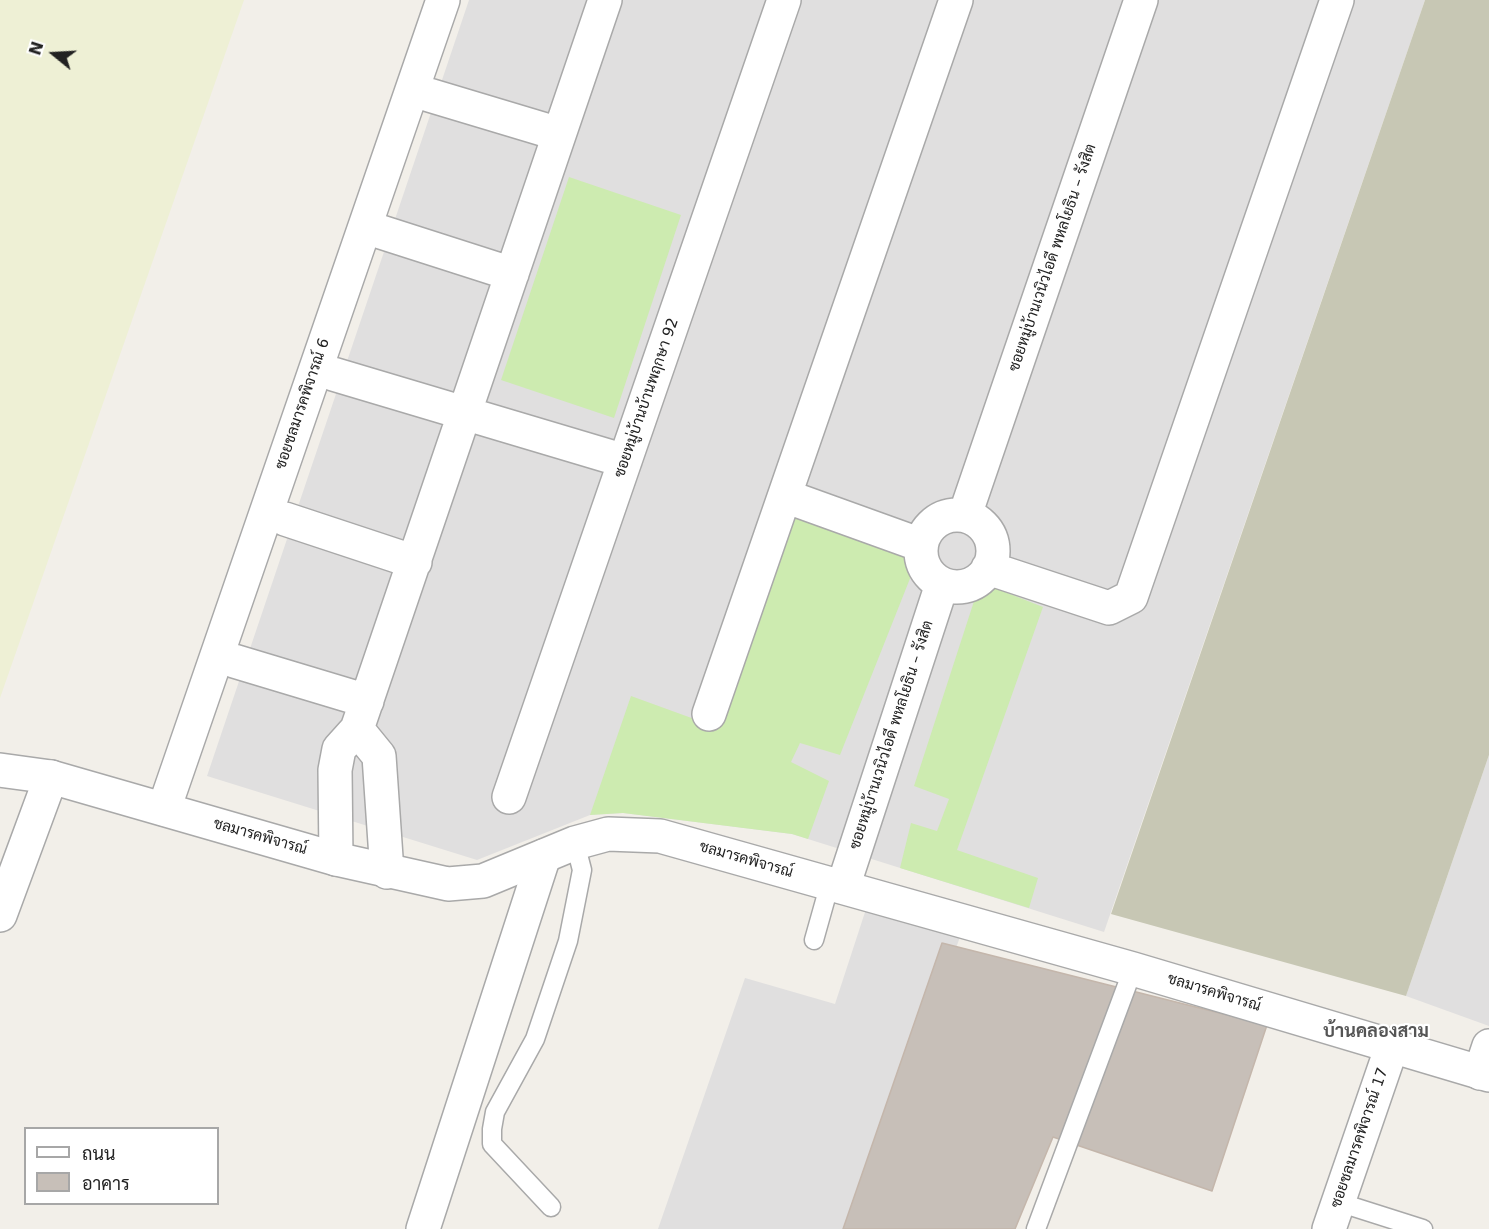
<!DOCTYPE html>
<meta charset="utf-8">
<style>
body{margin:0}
#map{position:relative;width:1489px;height:1229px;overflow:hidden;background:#f2efe9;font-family:"DejaVu Sans",Sarabun,sans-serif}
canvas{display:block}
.legend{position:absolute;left:24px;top:1127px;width:195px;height:78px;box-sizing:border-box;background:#fff;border:2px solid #a7a7a7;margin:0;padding:8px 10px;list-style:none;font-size:18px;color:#222}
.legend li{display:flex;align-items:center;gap:12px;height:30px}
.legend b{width:30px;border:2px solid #a7a7a7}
.north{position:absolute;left:24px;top:24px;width:60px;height:60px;-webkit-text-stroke:4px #fff;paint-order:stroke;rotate:288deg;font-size:16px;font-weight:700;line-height:24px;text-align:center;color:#222}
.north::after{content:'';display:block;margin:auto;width:21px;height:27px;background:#222;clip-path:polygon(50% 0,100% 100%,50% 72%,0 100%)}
</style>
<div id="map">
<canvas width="1489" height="1229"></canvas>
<ul class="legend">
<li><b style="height:8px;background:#fff"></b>ถนน</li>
<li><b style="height:16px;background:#c7bfb8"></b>อาคาร</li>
</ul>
<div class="north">N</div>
</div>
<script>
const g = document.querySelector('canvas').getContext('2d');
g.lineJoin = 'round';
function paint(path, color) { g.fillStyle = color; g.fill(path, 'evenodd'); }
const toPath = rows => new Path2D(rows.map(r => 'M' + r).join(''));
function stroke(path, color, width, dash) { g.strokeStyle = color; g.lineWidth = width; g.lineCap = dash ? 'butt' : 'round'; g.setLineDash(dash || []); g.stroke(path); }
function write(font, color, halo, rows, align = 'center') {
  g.font = font + ' "DejaVu Sans",Sarabun,sans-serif'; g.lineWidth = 4.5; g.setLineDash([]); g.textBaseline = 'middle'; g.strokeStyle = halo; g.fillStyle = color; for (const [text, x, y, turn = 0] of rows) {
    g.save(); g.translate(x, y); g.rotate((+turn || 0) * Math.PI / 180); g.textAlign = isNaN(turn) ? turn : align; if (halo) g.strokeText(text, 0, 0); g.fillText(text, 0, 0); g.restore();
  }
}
const residential = toPath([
 [469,0,1425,0,1104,932,792,834,623,813,590,815,477,860,207,776],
 [1489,755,1489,1026,1406,996],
 [867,906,961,934,857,1229,658,1229,745,978,835,1004]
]);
const construction = toPath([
 [1425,0,1489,0,1489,755,1406,996,1111,914]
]);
const farmland = toPath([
 [0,0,244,0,0,698]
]);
const grass = toPath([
 [569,177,681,215,614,418,501,380],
 [798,517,910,557,911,576,840,755,800,743,791,762,829,781,808,839,792,834,623,813,590,815,631,696,719,728,783,529],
 [990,586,1043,607,957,850,1038,878,1029,908,900,868,911,823,937,831,949,799,914,786,976,595]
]);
const building = toPath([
 [942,943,1267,1025,1212,1191,1053,1137,1015,1229,843,1229,942,943]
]);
const service = toPath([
 [814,940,830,883],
 [1338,1202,1423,1229],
 [551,1207,492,1144,492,1129,495,1112,535,1039,568,941,582,870,575,843],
 [1036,1229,1133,969]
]);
const minor = toPath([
 [429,95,559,134],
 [381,232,512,274],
 [333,374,625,461],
 [785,496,921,545],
 [965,515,1141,0],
 '921 551a36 36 0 1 1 72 0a36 36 0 1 1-72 0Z',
 [285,519,415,562],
 [988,568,1109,608,1131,597,1337,0],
 [234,661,367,701],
 [709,714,956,0],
 [357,729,379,756,387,872],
 [509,797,784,0],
 [164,809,443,0],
 [336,859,335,770,339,749,357,729,605,0],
 [843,887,942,584],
 [0,915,51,777],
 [1480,1073,1489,1046],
 [423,1229,544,856],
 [1329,1229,1392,1046]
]);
const tertiary = toPath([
 [0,770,51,777,336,859,448,884,483,881,575,843,608,834,660,836,1133,969,1489,1075]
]);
const streetNames = [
 ["ซอยหมู่บ้านเวนิวไอดี พหลโยธิน – รังสิต",1053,258,-71],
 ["ซอยหมู่บ้านบ้านพฤกษา 92",647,398,-71],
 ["ซอยชลมารคพิจารณ์ 6",303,404,-71],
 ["ซอยหมู่บ้านเวนิวไอดี พหลโยธิน – รังสิต",892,735,-72],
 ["ชลมารคพิจารณ์",260,837,16],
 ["ชลมารคพิจารณ์",746,860,16],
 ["ชลมารคพิจารณ์",1214,993,17],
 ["ซอยชลมารคพิจารณ์ 17",1360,1138,-71]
];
const quarterNames = [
 ["บ้านคลองสาม",1376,1032]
];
paint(residential, '#e0dfdf');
paint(construction, '#c7c7b4');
paint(farmland, '#eef0d5');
paint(grass, '#cdebb0');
paint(building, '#c7bfb8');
stroke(building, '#c4b6ab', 1.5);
stroke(service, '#a9a9a9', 21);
stroke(minor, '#a9a9a9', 36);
stroke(tertiary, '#a9a9a9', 36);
stroke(service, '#fff', 18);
stroke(minor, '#fff', 33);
stroke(tertiary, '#fff', 33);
write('15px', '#222', '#fff', streetNames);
write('bold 18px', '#555', '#fff', quarterNames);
</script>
